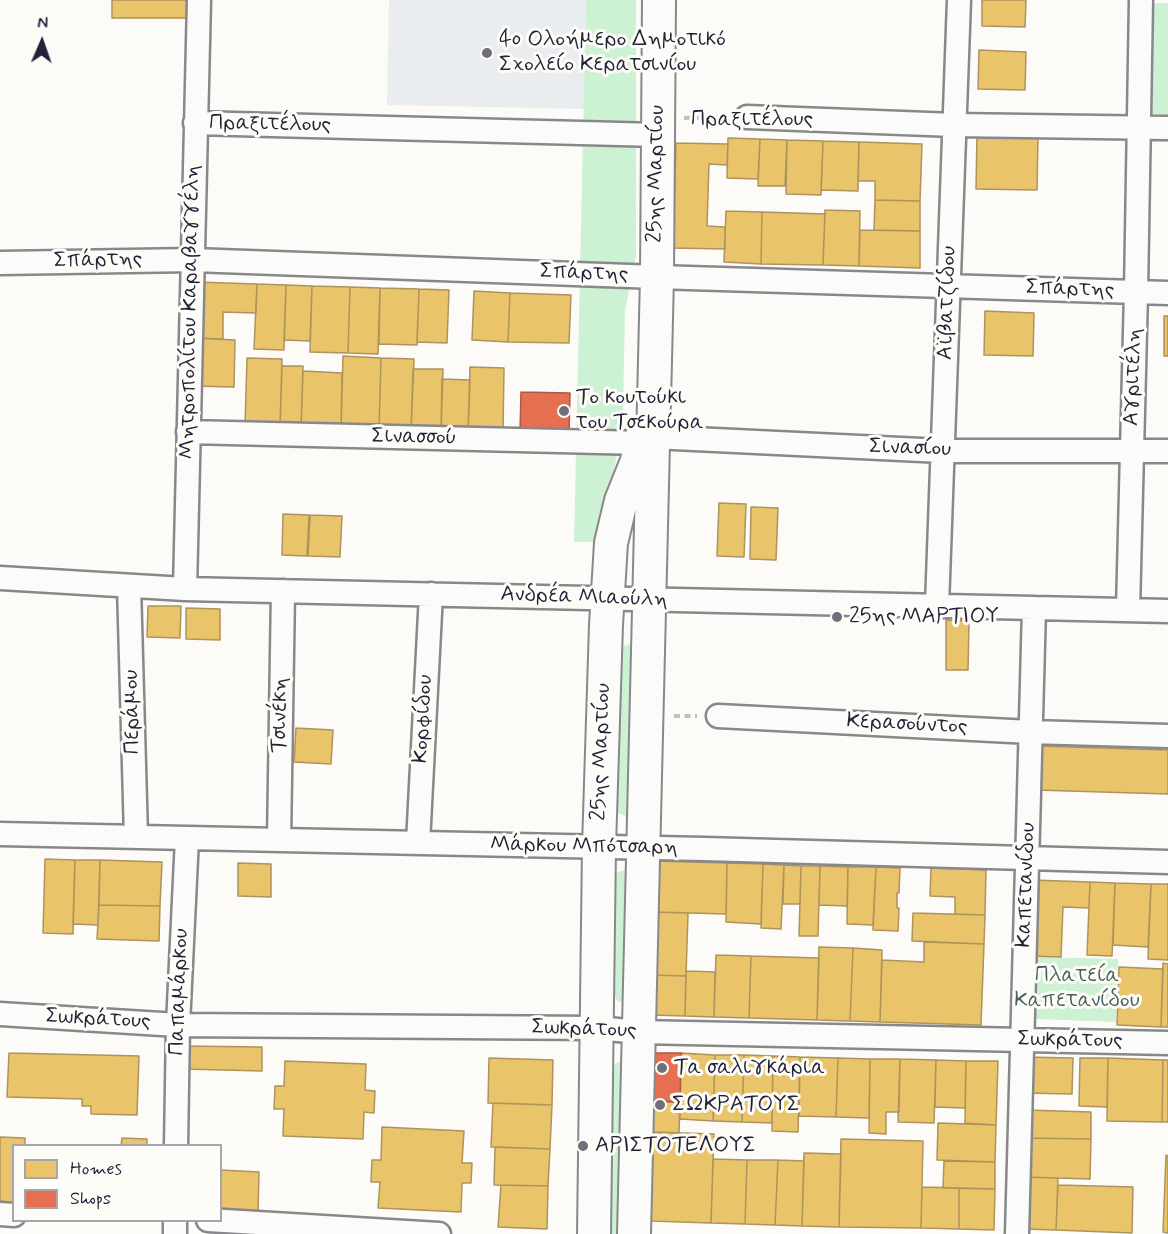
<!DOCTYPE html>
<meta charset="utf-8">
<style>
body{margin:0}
#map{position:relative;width:1168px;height:1234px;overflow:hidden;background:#fcfbf8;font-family:Mynerve,sans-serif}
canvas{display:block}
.legend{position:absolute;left:12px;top:1144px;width:210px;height:78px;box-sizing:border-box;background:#fdfcf7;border:2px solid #a5a5ac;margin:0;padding:8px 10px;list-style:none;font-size:18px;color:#22223b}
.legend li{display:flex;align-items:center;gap:12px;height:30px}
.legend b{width:30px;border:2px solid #a5a5ac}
.north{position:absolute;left:12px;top:12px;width:60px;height:60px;-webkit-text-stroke:4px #fdfcf7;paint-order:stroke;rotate:2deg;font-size:16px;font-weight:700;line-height:24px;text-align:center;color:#22223b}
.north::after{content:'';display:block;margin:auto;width:21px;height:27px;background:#22223b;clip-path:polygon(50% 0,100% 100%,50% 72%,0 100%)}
</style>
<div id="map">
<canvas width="1168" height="1234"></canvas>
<ul class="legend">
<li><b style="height:16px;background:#e9c46a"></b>Homes</li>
<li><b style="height:16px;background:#e76f51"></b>Shops</li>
</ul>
<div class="north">N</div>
</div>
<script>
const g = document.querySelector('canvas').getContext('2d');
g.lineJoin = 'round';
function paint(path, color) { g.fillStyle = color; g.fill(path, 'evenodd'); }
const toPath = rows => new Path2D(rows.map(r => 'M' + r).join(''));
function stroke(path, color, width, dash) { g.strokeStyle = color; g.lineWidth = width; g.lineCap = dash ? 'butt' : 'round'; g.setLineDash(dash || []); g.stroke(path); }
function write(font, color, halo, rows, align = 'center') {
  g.font = font + ' Mynerve,sans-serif'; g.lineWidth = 6; g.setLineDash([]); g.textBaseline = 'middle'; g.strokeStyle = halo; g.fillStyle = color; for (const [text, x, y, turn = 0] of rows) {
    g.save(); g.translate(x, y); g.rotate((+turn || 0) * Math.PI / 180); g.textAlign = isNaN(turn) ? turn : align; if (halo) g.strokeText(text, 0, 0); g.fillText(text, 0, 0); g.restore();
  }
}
const built = toPath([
 [389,0,586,0,584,109,387,105]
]);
const green = toPath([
 [586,0,636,0,636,255,625,311,623,415,615,466,606,494,594,542,574,542],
 [1148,3,1168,3,1168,118,1147,118],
 [630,644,638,646,631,817,627,817,618,813,616,807,620,654,624,646],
 [625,870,628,871,627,1002,624,1003,617,1001,613,992,614,881,618,872],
 [1038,957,1118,959,1116,1022,1036,1019],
 [622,1060,626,1061,630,1234,609,1234,612,1071,614,1065]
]);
const homes = toPath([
 [112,0,189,0,189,18,112,18,112,0],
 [982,0,1026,0,1025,27,982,26,982,0],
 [979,50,1026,52,1025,90,978,89,979,50],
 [977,135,1038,136,1037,190,976,189,977,135],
 [728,138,760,139,758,179,727,178,728,138],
 [760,139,787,140,785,186,758,186,760,139],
 [787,140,823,141,821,195,786,194,787,140],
 [823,141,859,142,858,191,821,190,823,141],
 [859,142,922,144,920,201,875,200,875,181,858,181,859,142],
 [676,143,728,144,727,165,709,164,707,226,725,227,725,249,673,248,676,143],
 [875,200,920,201,920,231,874,230,875,200],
 [825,210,860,211,859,266,823,265,825,210],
 [726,211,762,212,761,264,724,262,726,211],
 [762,212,825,214,823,265,761,264,762,212],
 [860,230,920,231,920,268,859,266,860,230],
 [195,282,257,284,256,313,223,312,223,339,193,338,195,282],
 [257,284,286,285,284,350,254,349,257,284],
 [286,285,312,286,310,341,284,340,286,285],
 [312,286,350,287,348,353,310,352,312,286],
 [350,287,380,288,378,354,348,353,350,287],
 [380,288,419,289,417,345,379,344,380,288],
 [419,289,449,290,447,343,417,342,419,289],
 [474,291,510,293,508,342,472,340,474,291],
 [510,293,571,295,569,343,508,342,510,293],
 [985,311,1034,313,1033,356,984,355,985,311],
 [1164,316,1168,316,1168,356,1164,356,1164,316],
 [193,338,235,340,234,387,192,386,193,338],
 [343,356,381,358,379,430,341,429,343,356],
 [247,358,282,359,280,427,245,426,247,358],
 [381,358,414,359,411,431,379,430,381,358],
 [282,366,303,366,301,428,280,427,282,366],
 [470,367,504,368,503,433,468,432,470,367],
 [413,369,443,369,441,432,411,431,413,369],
 [303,371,342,373,341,429,301,428,303,371],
 [442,379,470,380,468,432,441,432,442,379],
 [719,503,746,504,744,557,717,556,719,503],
 [751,507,778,508,776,560,750,559,751,507],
 [283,514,309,515,307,556,282,555,283,514],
 [310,515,342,516,340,557,308,556,310,515],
 [148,606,181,606,180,638,147,637,148,606],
 [186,608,220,609,220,640,186,639,186,608],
 [946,620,969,621,968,670,946,670,946,620],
 [296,728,333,730,331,764,294,762,296,728],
 [1037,746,1168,750,1168,794,1036,790,1037,746],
 [45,859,75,860,73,934,43,933,45,859],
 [75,860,100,860,98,925,73,924,75,860],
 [100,860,162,862,160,906,99,905,100,860],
 [655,861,727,863,726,914,654,912,655,861],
 [238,863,271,864,271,897,238,896,238,863],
 [727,863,763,864,761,924,726,922,727,863],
 [763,864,784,865,781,929,761,928,763,864],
 [784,865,801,866,800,904,783,904,784,865],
 [801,866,820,866,818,936,799,936,801,866],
 [820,866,848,867,847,906,819,905,820,866],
 [848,867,876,867,873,925,847,924,848,867],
 [876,867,900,868,899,893,897,893,897,908,899,908,898,931,873,930,876,867],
 [931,868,986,870,985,915,955,914,955,897,930,896,931,868],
 [1032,880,1090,882,1089,908,1063,907,1061,957,1029,956,1032,880],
 [1090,882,1115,883,1112,956,1087,955,1090,882],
 [1115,883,1151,884,1148,947,1113,945,1115,883],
 [1151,884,1168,884,1168,960,1148,959,1151,884],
 [99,905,160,906,159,941,97,939,99,905],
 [654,912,688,913,686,976,652,975,654,912],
 [913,913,985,915,984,944,912,941,913,913],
 [924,942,984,944,981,1025,880,1022,882,960,924,962,924,942],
 [819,947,853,948,850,1021,817,1020,819,947],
 [853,948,882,950,880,1022,850,1021,853,948],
 [716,955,751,956,749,1018,714,1017,716,955],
 [751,956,819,958,817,1020,749,1018,751,956],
 [1163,963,1168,964,1168,1027,1161,1027,1163,963],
 [1119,967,1163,969,1161,1027,1117,1025,1119,967],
 [686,971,715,972,714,1017,685,1016,686,971],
 [652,975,686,976,685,1016,651,1015,652,975],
 [183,1046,262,1047,262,1071,183,1069,183,1046],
 [9,1053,139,1056,137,1115,91,1114,91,1106,82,1106,82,1099,7,1097,9,1053],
 [681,1053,715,1055,713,1121,680,1119,681,1053],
 [715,1055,744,1055,742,1122,713,1121,715,1055],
 [744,1055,773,1056,772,1123,742,1122,744,1055],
 [773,1056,800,1057,798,1132,772,1131,773,1056],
 [800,1057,838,1058,836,1117,799,1116,800,1057],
 [1025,1057,1073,1058,1072,1094,1024,1093,1025,1057],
 [489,1058,553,1060,552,1105,488,1103,489,1058],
 [838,1058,870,1059,869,1118,836,1117,838,1058],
 [1080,1058,1108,1058,1107,1107,1079,1106,1080,1058],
 [1108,1058,1163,1060,1162,1122,1107,1121,1108,1058],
 [870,1059,900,1059,899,1112,886,1112,886,1134,869,1133,870,1059],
 [900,1059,936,1060,934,1123,898,1122,900,1059],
 [936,1060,966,1061,965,1108,935,1107,936,1060],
 [1163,1060,1168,1060,1168,1122,1162,1122,1163,1060],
 [285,1061,366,1064,365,1090,375,1091,374,1113,364,1112,363,1139,283,1136,284,1109,274,1109,275,1086,284,1086,285,1061],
 [966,1061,998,1061,996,1125,965,1123,966,1061],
 [653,1101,680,1102,679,1133,653,1132,653,1101],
 [493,1103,552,1105,550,1149,491,1147,493,1103],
 [1025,1110,1091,1112,1091,1139,1024,1138,1025,1110],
 [938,1123,996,1125,995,1162,937,1160,938,1123],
 [382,1127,464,1131,462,1163,472,1163,471,1183,462,1183,461,1212,378,1208,380,1182,371,1182,372,1160,381,1160,382,1127],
 [653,1132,714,1134,711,1223,651,1221,653,1132],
 [0,1137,25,1138,25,1146,14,1146,14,1203,0,1203,0,1137],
 [122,1138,147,1139,147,1146,121,1146,122,1138],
 [1024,1138,1091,1139,1090,1179,1023,1177,1024,1138],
 [841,1139,923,1141,921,1228,839,1227,841,1139],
 [495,1147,550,1149,548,1186,494,1185,495,1147],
 [804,1153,841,1154,839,1227,802,1226,804,1153],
 [1166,1155,1168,1156,1168,1233,1163,1232,1166,1155],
 [713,1159,747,1160,745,1224,711,1223,713,1159],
 [747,1160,778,1160,775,1225,745,1224,747,1160],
 [778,1160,804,1161,802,1226,775,1225,778,1160],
 [944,1161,995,1162,995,1189,943,1188,944,1161],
 [220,1170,259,1172,258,1213,220,1212,220,1170],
 [1023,1177,1058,1178,1056,1230,1022,1229,1023,1177],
 [501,1185,548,1186,547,1229,498,1227,501,1185],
 [1058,1185,1133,1187,1132,1233,1056,1230,1058,1185],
 [922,1187,959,1188,959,1229,921,1228,922,1187],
 [959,1188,995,1189,994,1230,959,1229,959,1188]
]);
const shops = toPath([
 [521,392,570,393,569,434,520,432,521,392],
 [654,1053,681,1053,680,1102,653,1101,654,1053]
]);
const path = toPath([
 [684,118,725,117],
 [674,716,697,716]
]);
const street = toPath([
 [747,117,954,125,1168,128],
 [195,123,658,135],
 [0,263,193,260,657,277,1168,293],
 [188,432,641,443],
 [653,437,942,451,1168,451],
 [0,578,185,589,1168,611],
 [129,586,136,837],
 [185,589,199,0],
 [937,606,959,0],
 [1128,610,1136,292,1141,0],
 [718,716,1031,732,1168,736],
 [0,834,704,849,1168,862],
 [279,840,283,591],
 [418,843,431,594],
 [0,1014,178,1025,597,1028,639,1032,1168,1043],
 [176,1146,178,1025,187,838],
 [0,1214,14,1215],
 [208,1220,439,1234],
 [175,1234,175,1220],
 [1017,1234,1034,608]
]);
const secondary = toPath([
 [594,1234,599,847,606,625,611,543,621,501,637,461,641,438],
 [634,1234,657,277,659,0]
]);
const markers = [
 [487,53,6,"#6e6e7d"],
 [564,411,6,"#6e6e7d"],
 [837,617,6,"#6e6e7d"],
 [662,1068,6,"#6e6e7d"],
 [660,1105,6,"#6e6e7d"],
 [583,1146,6,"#6e6e7d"]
];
const poiNames = [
 ["4o Ολοήμερο Δημοτικό",499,40],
 ["Σχολείο Κερατσινίου",499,65],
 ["Το κουτούκι",576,398],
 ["του Τσεκούρα",576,423],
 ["25ης ΜΑΡΤΙΟΥ",849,617],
 ["Τα σαλιγκάρια",674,1068],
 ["ΣΩΚΡΑΤΟΥΣ",672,1105],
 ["ΑΡΙΣΤΟΤΕΛΟΥΣ",595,1146]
];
const streetNames = [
 ["Πραξιτέλους",752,120],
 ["Πραξιτέλους",270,125,1],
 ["25ης Μαρτίου",657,174,-89],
 ["Σπάρτης",98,261,-1],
 ["Σπάρτης",584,274,2],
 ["Σπάρτης",1070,290,2],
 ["Αϊβατζίδου",948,303,-88],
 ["Μητροπολίτου Καραβαγγέλη",191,312,-89],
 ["Αγριτέλη",1134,377,-88],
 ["Σινασσού",414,438,1],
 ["Σινασίου",910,449,2],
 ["Ανδρέα Μιαούλη",584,598,2],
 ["Περάμου",133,712,-91],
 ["Τσινέκη",281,715,-89],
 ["Κορφίδου",424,719,-87],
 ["Κερασούντος",907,725,3],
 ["25ης Μαρτίου",602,752,-88],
 ["Μάρκου Μπότσαρη",584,847,1],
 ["Καπετανίδου",1027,885,-88],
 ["Παπαμάρκου",180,992,-88],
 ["Σωκράτους",98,1020,3],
 ["Σωκράτους",584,1030,2],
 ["Σωκράτους",1070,1041,1]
];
const parkNames = [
 ["Πλατεία",1077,976],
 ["Καπετανίδου",1077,1001]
];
paint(built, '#eaedf0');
paint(green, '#cdf2d3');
paint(homes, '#e9c46a');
stroke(homes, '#ad935c', 1.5);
paint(shops, '#e76f51');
stroke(shops, '#ac584a', 1.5);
stroke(street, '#88888c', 27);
stroke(secondary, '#88888c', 36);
stroke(path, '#bfbfc0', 4, [6, 4.5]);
stroke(street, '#fbfbf9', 22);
stroke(secondary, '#fbfbf9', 32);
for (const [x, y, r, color] of markers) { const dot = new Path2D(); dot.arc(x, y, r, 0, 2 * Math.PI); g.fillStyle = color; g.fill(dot); stroke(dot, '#fdfcf7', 2); }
write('22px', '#22223b', '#fdfcf7', poiNames, 'left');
write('22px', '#22223b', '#fdfcf7', streetNames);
write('22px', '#4a5e60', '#fdfcf7', parkNames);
</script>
